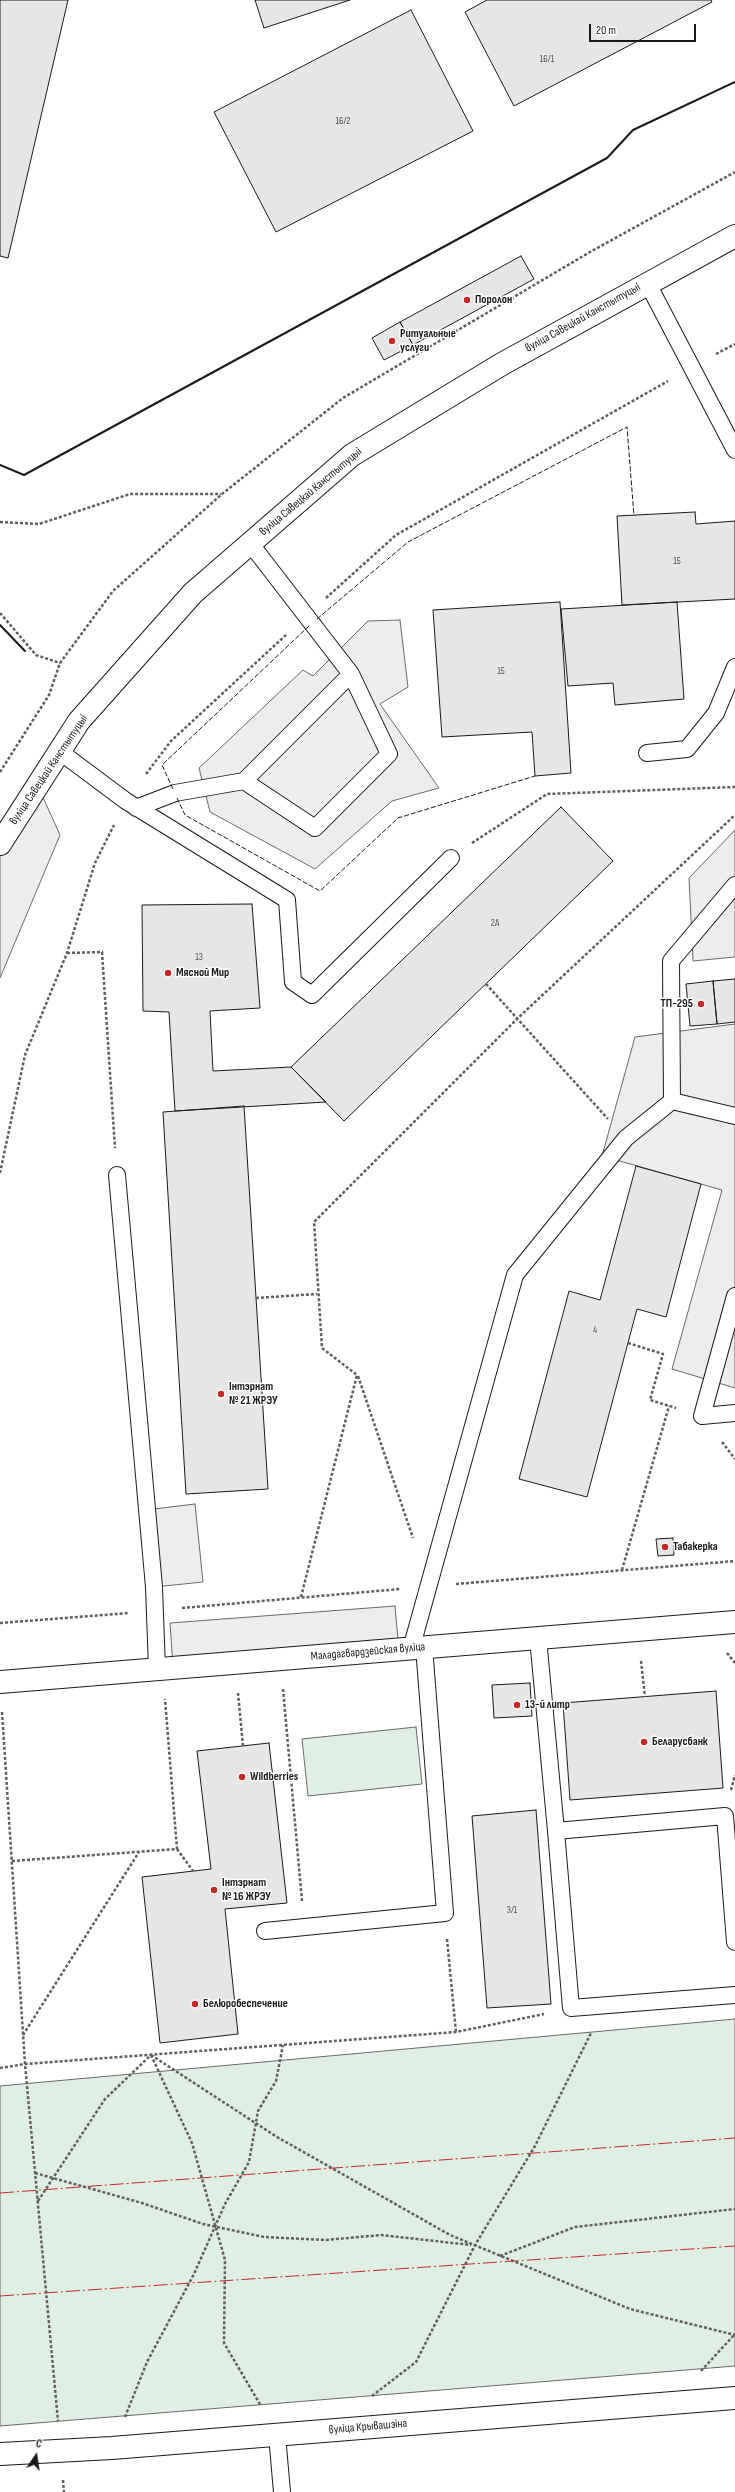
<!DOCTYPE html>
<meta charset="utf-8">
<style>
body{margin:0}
#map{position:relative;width:735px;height:2492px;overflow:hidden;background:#fff;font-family:"Sofia Sans Condensed",sans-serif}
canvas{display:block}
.north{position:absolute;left:16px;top:2436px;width:40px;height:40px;-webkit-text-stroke:3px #fff;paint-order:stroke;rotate:13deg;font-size:11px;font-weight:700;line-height:16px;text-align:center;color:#1a1a1a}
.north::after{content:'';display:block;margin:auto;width:14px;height:18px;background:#1a1a1a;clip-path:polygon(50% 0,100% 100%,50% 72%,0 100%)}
.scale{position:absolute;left:589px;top:24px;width:107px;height:18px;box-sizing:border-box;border:2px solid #1a1a1a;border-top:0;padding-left:5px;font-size:12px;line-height:14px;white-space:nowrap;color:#1a1a1a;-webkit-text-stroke:3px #fff;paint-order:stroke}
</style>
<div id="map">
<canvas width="735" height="2492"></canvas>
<div class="north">С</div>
<div class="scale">20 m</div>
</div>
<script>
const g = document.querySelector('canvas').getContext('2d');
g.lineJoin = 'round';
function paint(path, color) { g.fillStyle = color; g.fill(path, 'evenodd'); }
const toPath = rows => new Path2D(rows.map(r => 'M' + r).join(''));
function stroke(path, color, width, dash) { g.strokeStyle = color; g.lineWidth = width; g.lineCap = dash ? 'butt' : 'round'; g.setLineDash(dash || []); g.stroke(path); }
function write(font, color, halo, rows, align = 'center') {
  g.font = font + ' "Sofia Sans Condensed",sans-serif'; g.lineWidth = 3; g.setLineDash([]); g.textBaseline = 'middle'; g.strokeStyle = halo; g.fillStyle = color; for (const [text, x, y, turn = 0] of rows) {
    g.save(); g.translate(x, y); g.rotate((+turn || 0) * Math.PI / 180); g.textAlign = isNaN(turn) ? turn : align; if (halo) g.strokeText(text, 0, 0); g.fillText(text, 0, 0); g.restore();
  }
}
const green = toPath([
 [416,1727,422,1784,308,1796,302,1739,416,1727],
 [735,2019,735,2366,0,2426,0,2086,735,2019]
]);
const parking = toPath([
 [400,620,408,687,380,704,439,788,392,801,315,869,210,812,199,768,303,670,313,676,368,621,400,620],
 [37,784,60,835,0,978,0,844,37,784],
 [735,830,735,957,693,961,689,878,735,830],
 [735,1024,735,1388,672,1369,722,1190,602,1156,635,1037,735,1024],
 [195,1504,203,1582,154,1587,146,1510,195,1504],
 [395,1606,399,1651,173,1668,170,1623,395,1606]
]);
const building = toPath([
 [0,0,68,0,8,258,0,256,0,0],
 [255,0,350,0,264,28,255,0],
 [487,0,711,0,712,2,514,106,465,12,487,0],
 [411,10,473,131,276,232,214,112,411,10],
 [521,256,534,279,413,345,400,322,521,256],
 [400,322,413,345,384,360,372,338,400,322],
 [695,512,696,524,735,521,735,599,622,605,617,516,695,512],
 [560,602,571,773,535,776,532,732,442,737,433,610,560,602],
 [677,602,684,699,615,705,613,683,568,686,561,609,677,602],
 [561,807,613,861,344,1121,291,1067,561,807],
 [252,904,260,1008,210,1011,213,1071,291,1067,326,1102,175,1111,169,1012,143,1011,142,905,252,904],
 [735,979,735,1022,717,1024,713,981,735,979],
 [713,981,717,1024,690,1026,686,984,713,981],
 [244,1106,268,1489,186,1494,163,1112,244,1106],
 [636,1166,701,1184,666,1317,637,1309,587,1497,519,1479,569,1291,600,1300,636,1166],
 [673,1538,674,1555,658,1556,656,1539,673,1538],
 [530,1683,532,1716,494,1718,492,1685,530,1683],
 [716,1691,723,1788,570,1800,563,1703,716,1691],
 [269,1743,287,1903,225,1909,238,2034,160,2043,142,1877,211,1869,197,1751,269,1743],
 [536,1810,551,2004,487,2008,472,1816,536,1810]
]);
const path = toPath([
 [716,354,735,344],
 [0,522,39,524,130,494,221,494],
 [326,598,396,535,668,381],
 [0,613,36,655,60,663],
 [0,772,49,695,60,663,113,591,222,494,343,398,590,252,735,172],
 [146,774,171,741,287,634],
 [472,843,547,794,735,787],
 [67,953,102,952,115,1148],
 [486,984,608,1119],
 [0,1173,25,1055,67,953,95,863,114,825],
 [256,1298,317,1294],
 [628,1343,663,1354,650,1400,676,1408],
 [358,1376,413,1538],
 [722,1442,735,1459],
 [622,1570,669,1406],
 [456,1584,735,1561],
 [301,1597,357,1375,322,1348,314,1222,518,1018,735,815],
 [182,1608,400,1589],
 [0,1623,129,1613],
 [727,1653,735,1663],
 [641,1661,645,1697],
 [283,1689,302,1901],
 [238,1693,243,1746],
 [2,1712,25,2064,58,2421],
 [731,1790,735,1775],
 [177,1849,193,1871],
 [12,1861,177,1849,165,1699],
 [447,1939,456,2032],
 [23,2035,139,1852],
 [151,2055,277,2137,450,2235,630,2309,735,2335],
 [151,2055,192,2143,225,2260,224,2343,261,2406],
 [0,2068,25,2064,456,2032,544,2014],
 [35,2173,142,2203,203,2224,264,2237,326,2240,381,2235,471,2245],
 [38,2201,105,2099,151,2055],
 [500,2256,575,2227,735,2209],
 [701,2371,735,2334],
 [372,2396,416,2362,475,2245,535,2146,591,2033],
 [125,2417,147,2362,194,2274,225,2204,249,2162,258,2111,276,2081,283,2045],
 [63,2480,64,2492]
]);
const service = toPath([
 [647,282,735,450],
 [250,543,351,674,244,781,315,828,389,754,351,674],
 [59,751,126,801,287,900,293,982,312,995,451,858],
 [647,753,687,749,716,713,735,667],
 [136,808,175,793,244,781],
 [672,1101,671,961,735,885],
 [117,1175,154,1587,157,1669],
 [735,1296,702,1416,735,1413],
 [538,1638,556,1831,725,1816,735,1942],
 [411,1649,515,1275,626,1138,672,1101,735,1116],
 [556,1831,571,2008,735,1995],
 [265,1931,445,1913,424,1647],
 [277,2435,282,2492]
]);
const minor = toPath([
 [0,1682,735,1622],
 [0,2454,112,2448,735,2398]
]);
const secondary = toPath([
 [0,844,79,721,193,593,352,455,502,364,735,236]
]);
const fence = toPath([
 [317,619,408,542,627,427,634,516],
 [173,789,162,765,309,626],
 [177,798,185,815,320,891,398,818,535,776]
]);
const wall = toPath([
 [0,465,24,475,607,158,633,130,735,82],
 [0,625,25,651]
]);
const power = toPath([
 [0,2193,735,2138],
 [0,2296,735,2246]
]);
const markers = [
 [467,300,4,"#c62828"],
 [392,341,4,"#c62828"],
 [168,973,4,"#c62828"],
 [701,1004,4,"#c62828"],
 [221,1394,4,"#c62828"],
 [665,1547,4,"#c62828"],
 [517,1705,4,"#c62828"],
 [644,1742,4,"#c62828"],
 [242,1777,4,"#c62828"],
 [214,1890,4,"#c62828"],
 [195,2004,4,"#c62828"]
];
const numberNames = [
 ["16/1",547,59],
 ["16/2",343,121],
 ["15",677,561],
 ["15",501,671],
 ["2А",495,923],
 ["13",199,957],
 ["4",595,1330],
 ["3/1",512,1910]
];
const poiNames = [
 ["Поролон",475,300],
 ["Ритуальные",400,334],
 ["услуги",400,348],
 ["Мясной Мир",176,973],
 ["ТП-295",693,1004,"right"],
 ["Інтэрнат",229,1387],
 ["№ 21 ЖРЭУ",229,1401],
 ["Табакерка",673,1547],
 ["13-й литр",525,1705],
 ["Беларусбанк",652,1742],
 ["Wildberries",250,1777],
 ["Інтэрнат",222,1883],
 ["№ 16 ЖРЭУ",222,1897],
 ["Белюробеспечение",203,2004]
];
const streetNames = [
 ["вуліца Савецкай Канстытуцыі",583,318,-29],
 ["вуліца Савецкай Канстытуцыі",311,492,-40],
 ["вуліца Савецкай Канстытуцыі",49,770,-56],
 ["Маладагвардзейская вуліца",368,1652,-5],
 ["вуліца Крывашэіна",368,2427,-5]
];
paint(green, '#e0efe3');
stroke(green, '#6a6a6a', 1);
paint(parking, '#ededed');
stroke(parking, '#6a6a6a', 1);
paint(building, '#e6e6e6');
stroke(building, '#1a1a1a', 1);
stroke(service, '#1a1a1a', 18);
stroke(minor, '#1a1a1a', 24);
stroke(secondary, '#1a1a1a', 24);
stroke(path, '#5f5f5f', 2.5, [3, 2]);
stroke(service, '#fff', 16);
stroke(minor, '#fff', 22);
stroke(secondary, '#fff', 22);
stroke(fence, '#1a1a1a', 1, [5, 2]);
stroke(wall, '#1a1a1a', 2);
stroke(power, '#c62828', 1, [14, 3, 2, 3]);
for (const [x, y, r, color] of markers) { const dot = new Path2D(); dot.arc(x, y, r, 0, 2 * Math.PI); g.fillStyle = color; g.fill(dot); stroke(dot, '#fff', 1.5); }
write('10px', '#4d4d4d', null, numberNames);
write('bold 12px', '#1a1a1a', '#fff', poiNames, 'left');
write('12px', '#1a1a1a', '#fff', streetNames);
</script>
